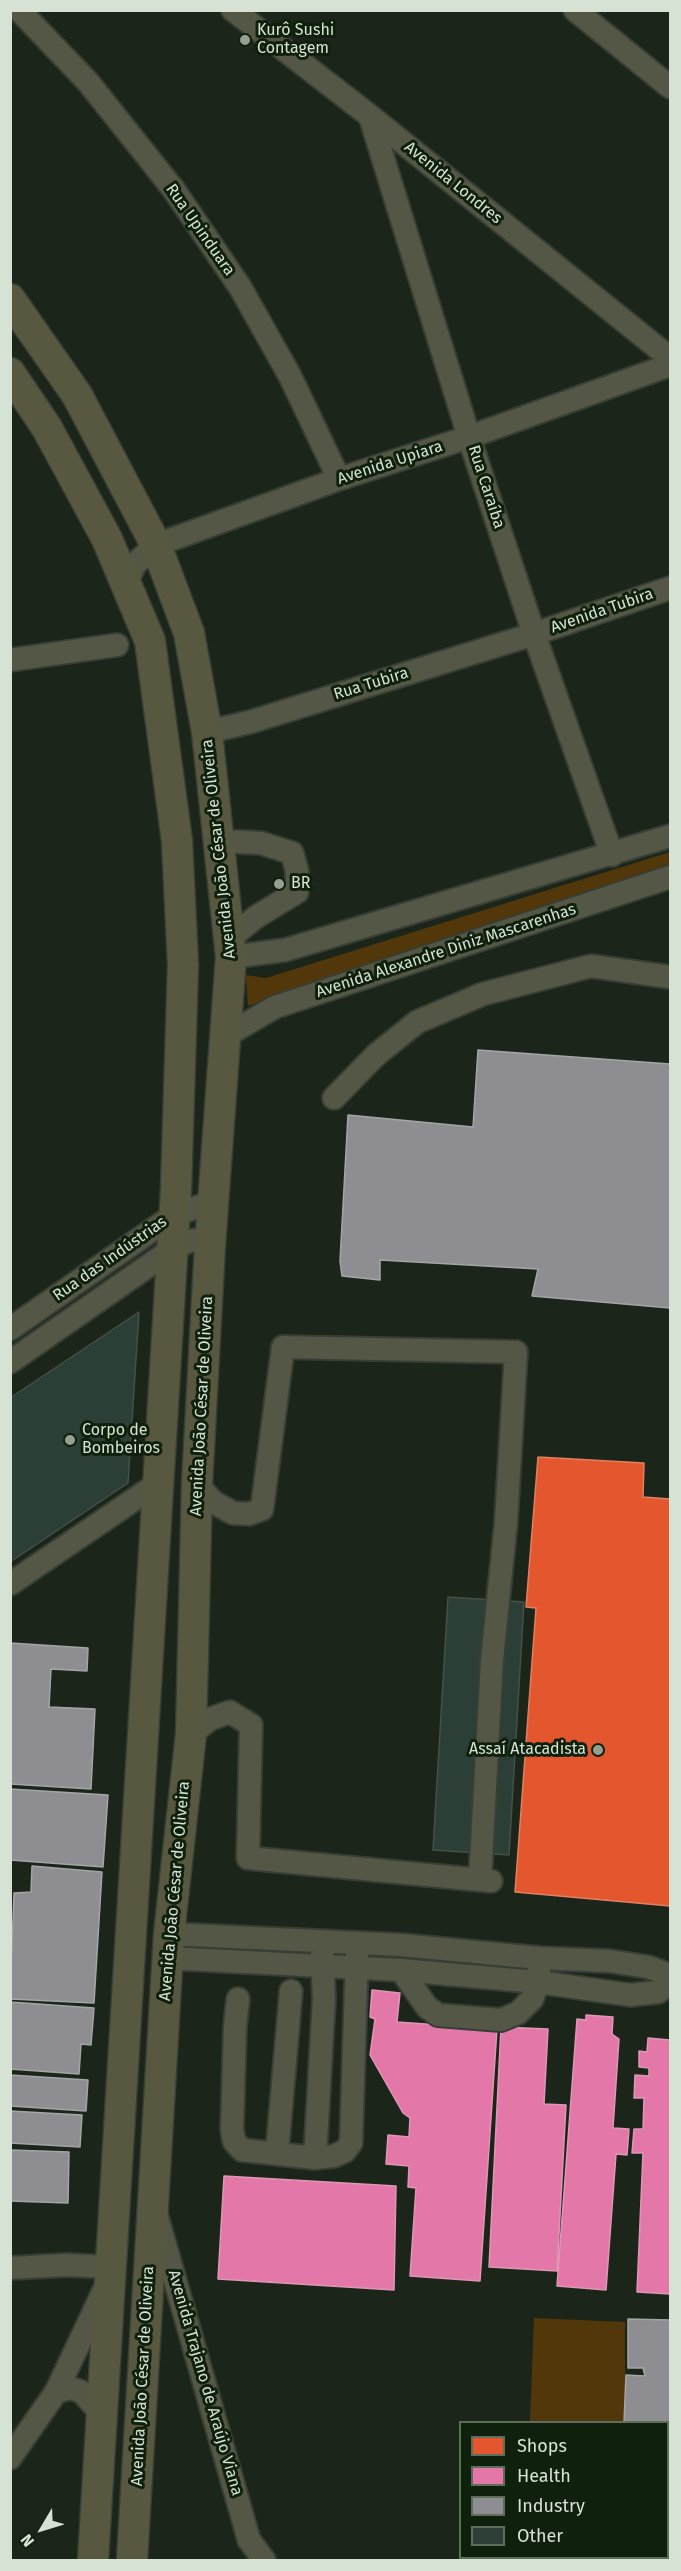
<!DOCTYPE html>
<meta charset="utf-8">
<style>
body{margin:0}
#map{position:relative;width:681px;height:2571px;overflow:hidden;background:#1c251a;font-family:"Fira Sans",sans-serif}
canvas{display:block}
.frame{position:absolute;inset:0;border:12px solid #d6e2d4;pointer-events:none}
.legend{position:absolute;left:459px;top:2421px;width:210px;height:138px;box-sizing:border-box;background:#0f200c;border:2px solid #5f6e5c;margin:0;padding:8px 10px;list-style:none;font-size:18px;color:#d6e2d4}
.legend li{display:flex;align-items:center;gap:12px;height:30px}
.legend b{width:30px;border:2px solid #5f6e5c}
.north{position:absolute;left:12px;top:2499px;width:60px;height:60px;-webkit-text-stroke:4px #0f200c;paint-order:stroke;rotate:232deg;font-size:16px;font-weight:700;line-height:24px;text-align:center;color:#d6e2d4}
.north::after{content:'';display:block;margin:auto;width:21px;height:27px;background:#d6e2d4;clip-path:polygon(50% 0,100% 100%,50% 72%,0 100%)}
</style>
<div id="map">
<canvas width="681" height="2571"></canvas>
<div class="frame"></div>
<ul class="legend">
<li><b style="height:16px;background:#e4572e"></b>Shops</li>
<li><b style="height:16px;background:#e377a8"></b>Health</li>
<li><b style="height:16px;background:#8d8d92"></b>Industry</li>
<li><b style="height:16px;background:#2c3f36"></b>Other</li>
</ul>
<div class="north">N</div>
</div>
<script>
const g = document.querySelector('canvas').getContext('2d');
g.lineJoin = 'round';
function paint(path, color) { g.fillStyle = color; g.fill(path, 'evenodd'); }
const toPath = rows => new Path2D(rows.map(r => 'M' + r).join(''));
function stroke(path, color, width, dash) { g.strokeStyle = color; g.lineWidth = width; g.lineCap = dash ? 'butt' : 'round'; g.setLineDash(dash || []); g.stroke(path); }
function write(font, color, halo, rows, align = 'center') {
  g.font = font + ' "Fira Sans",sans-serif'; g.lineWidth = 6; g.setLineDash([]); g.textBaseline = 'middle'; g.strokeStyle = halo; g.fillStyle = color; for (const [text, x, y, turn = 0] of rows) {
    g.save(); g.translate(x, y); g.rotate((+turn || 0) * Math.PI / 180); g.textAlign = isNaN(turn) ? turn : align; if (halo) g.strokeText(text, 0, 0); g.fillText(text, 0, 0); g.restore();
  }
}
const green = toPath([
 [670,852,670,865,248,1006,246,975,266,978],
 [534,2318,625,2322,625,2422,530,2422]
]);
const shops = toPath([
 [538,1457,644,1463,643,1497,670,1499,670,1906,515,1892,536,1608,526,1607,538,1457]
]);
const health = toPath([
 [372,1990,400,1993,397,2022,497,2029,480,2281,410,2276,416,2188,408,2187,409,2166,386,2164,388,2135,409,2137,410,2118,403,2113,370,2055,375,2019,370,2017,372,1990],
 [586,2015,613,2017,612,2034,619,2039,613,2128,629,2129,627,2155,616,2154,606,2290,557,2286,577,2019,586,2020,586,2015],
 [501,2027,548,2029,544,2104,566,2105,557,2271,489,2267,501,2027],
 [648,2038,670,2040,670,2294,637,2292,643,2153,632,2153,634,2129,643,2129,644,2098,634,2098,635,2075,649,2076,649,2068,639,2067,639,2051,647,2052,648,2038],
 [224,2176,396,2186,394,2290,218,2279,224,2176]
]);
const industry = toPath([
 [478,1050,670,1064,670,1308,532,1296,538,1269,380,1260,380,1280,342,1276,340,1261,348,1115,473,1127,478,1050],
 [10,1643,88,1648,87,1671,51,1669,49,1707,95,1709,91,1789,10,1784,10,1643],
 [10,1789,108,1795,103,1867,10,1860,10,1789],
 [32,1866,102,1872,94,2003,10,1999,14,1893,31,1892,32,1866],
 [10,2002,94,2008,91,2045,81,2044,79,2074,10,2069,10,2002],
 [10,2075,88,2080,86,2111,10,2106,10,2075],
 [10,2111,82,2115,80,2147,10,2143,10,2111],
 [10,2150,69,2152,68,2203,10,2201,10,2150],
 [628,2319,670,2320,670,2560,641,2560,641,2558,668,2558,668,2422,624,2422,626,2375,645,2376,643,2368,628,2368,628,2319]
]);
const building = toPath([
 [139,1312,128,1483,10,1562,10,1398,139,1312],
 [448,1597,524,1602,509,1855,433,1850,448,1597]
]);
const minor = toPath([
 [19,10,88,82,174,190,240,287,290,376,339,479],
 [233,10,370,116,670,358],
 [575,10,670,87],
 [370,116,469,437,534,634,612,855],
 [126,584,135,564,156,545,339,479,469,437,670,365],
 [10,660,117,645],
 [207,732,250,722,534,634,670,588],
 [219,841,261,843,292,853,297,871,297,892,256,917,229,939],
 [231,957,285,950,670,836],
 [227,1035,275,1007,670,877],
 [334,1098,376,1055,417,1022,483,994,591,966,670,977],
 [10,1329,174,1215,215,1201],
 [10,1362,171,1250,189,1241,211,1238],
 [197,1484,213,1502,233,1513,249,1514,262,1509,283,1347,516,1352,506,1522,492,1660,480,1880],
 [10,1584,157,1484],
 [191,1734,210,1719,230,1712,251,1725,248,1858,491,1881],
 [169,1934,401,1945,539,1958,609,1961,648,1967,664,1973,670,1979],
 [167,1958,401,1970,538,1982,630,1995,658,1992,670,1983],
 [401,1970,427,2007,438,2015,501,2020,518,2013,532,1999,538,1982,539,1969],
 [238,1999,235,2027,232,2130,234,2141,242,2150,315,2158,334,2156,345,2151,351,2143,357,1954],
 [277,2153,291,1991],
 [315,2158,324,1999,322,1952],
 [157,2217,249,2540,264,2560],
 [10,2268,66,2265,111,2267],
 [56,2392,70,2388,82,2392,102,2414],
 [10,2458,56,2392,106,2286]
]);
const major = toPath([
 [10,299,77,395,156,545,189,633,207,732,231,957,210,1245,197,1484,191,1734,169,1934,132,2560],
 [10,373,47,428,107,539,150,641,177,841,183,965,176,1190,93,2560]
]);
const markers = [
 [245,40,6,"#95a093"],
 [279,884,6,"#95a093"],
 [70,1440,6,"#95a093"],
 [598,1750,6,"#95a093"]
];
const poiNames = [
 ["Kurô Sushi",257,31],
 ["Contagem",257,49],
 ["BR",291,884],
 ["Corpo de",82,1431],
 ["Bombeiros",82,1449],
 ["Assaí Atacadista",586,1750,"right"]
];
const streetNames = [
 ["Avenida Londres",453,183,39],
 ["Rua Upinduara",200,230,55],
 ["Avenida Upiara",390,463,-18],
 ["Rua Caraíba",486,487,72],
 ["Avenida Tubira",602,611,-19],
 ["Rua Tubira",371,684,-17],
 ["Avenida João César de Oliveira",219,849,-96],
 ["Avenida Alexandre Diniz Mascarenhas",446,951,-18],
 ["Rua das Indústrias",110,1259,-35],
 ["Avenida João César de Oliveira",202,1406,-87],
 ["Avenida João César de Oliveira",175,1891,-85],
 ["Avenida João César de Oliveira",143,2376,-87],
 ["Avenida Trajano de Araújo Viana",205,2383,74]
];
paint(green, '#51370a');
paint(shops, '#e4572e');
stroke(shops, '#e08160', 1.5);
paint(health, '#e377a8');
stroke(health, '#df97b5', 1.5);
paint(industry, '#8d8d92');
stroke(industry, '#a3a6a6', 1.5);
paint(building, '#2c3f36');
stroke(building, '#455048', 1.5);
stroke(minor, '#373f35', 26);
stroke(major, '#373f35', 33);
stroke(minor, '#545646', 22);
stroke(major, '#585840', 30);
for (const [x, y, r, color] of markers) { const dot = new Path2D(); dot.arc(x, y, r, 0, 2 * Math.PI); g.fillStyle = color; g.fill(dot); stroke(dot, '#0f200c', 2); }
write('16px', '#d6e2d4', '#0f200c', poiNames, 'left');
write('16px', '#d6e2d4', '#0f200c', streetNames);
</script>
